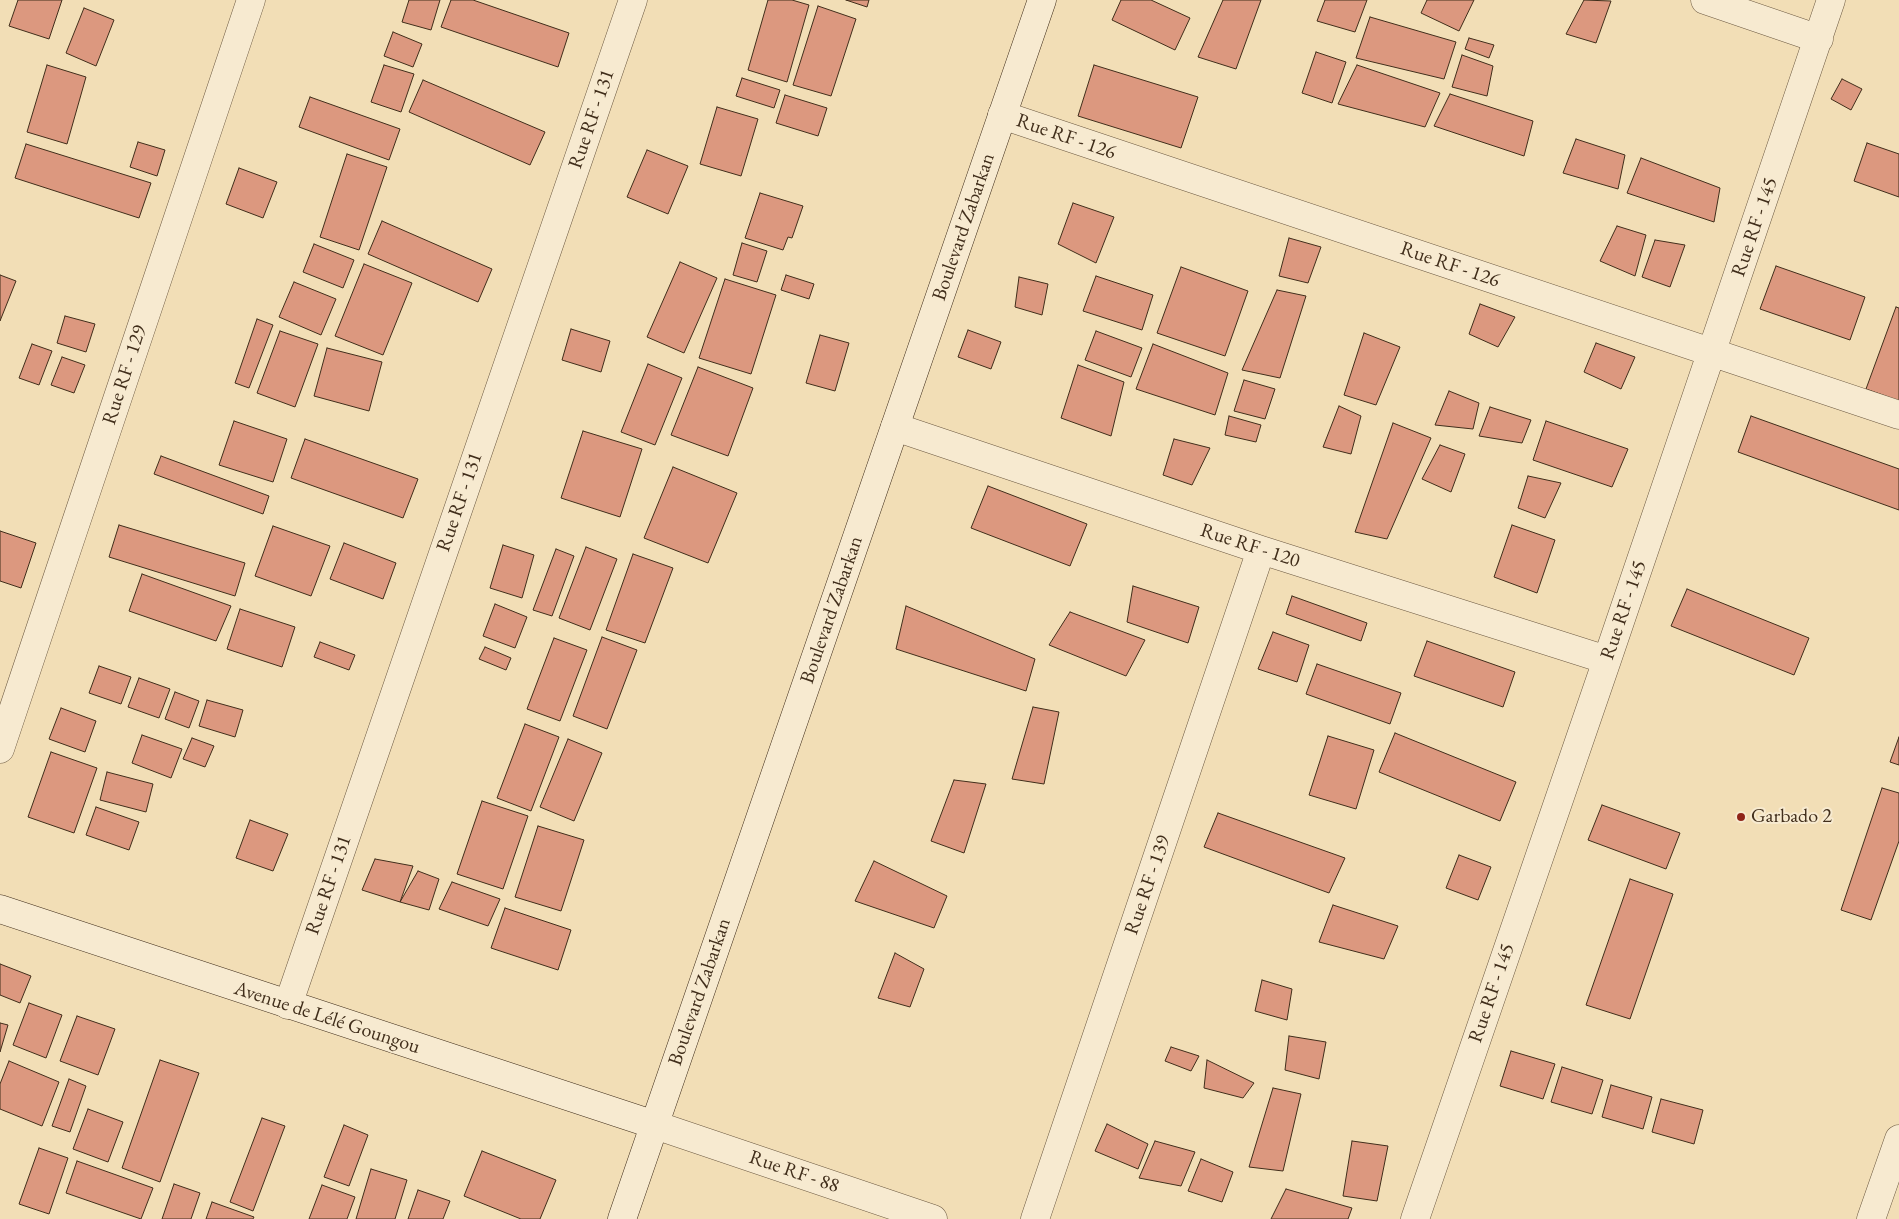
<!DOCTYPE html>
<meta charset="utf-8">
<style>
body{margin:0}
canvas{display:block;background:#f2deb6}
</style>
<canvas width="1899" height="1219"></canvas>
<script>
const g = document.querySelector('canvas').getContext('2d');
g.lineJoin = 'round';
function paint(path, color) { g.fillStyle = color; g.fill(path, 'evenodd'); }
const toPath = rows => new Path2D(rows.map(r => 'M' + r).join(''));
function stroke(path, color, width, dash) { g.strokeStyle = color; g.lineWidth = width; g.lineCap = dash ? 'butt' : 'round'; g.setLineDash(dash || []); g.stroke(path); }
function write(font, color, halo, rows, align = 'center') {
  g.font = font + ' "EB Garamond",serif'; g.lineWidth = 4; g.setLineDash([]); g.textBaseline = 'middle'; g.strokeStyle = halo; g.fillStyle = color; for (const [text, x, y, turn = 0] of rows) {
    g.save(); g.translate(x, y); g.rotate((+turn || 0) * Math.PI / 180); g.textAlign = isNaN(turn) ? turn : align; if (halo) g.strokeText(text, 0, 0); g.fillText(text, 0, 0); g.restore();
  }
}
const building = toPath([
 [18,0,62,0,49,39,9,26,18,0],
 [409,0,440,0,431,30,402,22,409,0],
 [451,0,473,0,569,33,558,67,441,27,451,0],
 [768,0,792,0,809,5,787,82,748,70,768,0],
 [846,0,869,0,867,7,846,0],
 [1121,0,1151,0,1190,18,1175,50,1112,20,1121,0],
 [1223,0,1261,0,1236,69,1198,57,1223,0],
 [1325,0,1367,0,1355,32,1317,21,1325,0],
 [1427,0,1474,0,1459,31,1421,13,1427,0],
 [1584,0,1611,1,1596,43,1566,34,1584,0],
 [818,6,856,19,831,96,793,85,818,6],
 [84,8,114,20,96,66,66,53,84,8],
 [1370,17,1456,42,1444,79,1356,58,1370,17],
 [393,32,422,44,413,67,384,56,393,32],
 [1469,38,1494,45,1489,58,1465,49,1469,38],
 [1316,52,1346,62,1332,103,1302,93,1316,52],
 [1462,55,1493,66,1487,96,1452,87,1462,55],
 [47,65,86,77,67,144,27,132,47,65],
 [384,65,414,74,401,112,371,102,384,65],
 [1094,65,1198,97,1181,148,1078,116,1094,65],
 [1357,65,1440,93,1425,127,1338,104,1357,65],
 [742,78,780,90,774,108,736,96,742,78],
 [1842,79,1862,89,1851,110,1831,99,1842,79],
 [423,80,545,132,530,165,409,112,423,80],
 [1450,94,1533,121,1524,156,1434,126,1450,94],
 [785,95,827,108,818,136,776,123,785,95],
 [310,97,400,129,389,160,299,127,310,97],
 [717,107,758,119,741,176,700,164,717,107],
 [1576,139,1625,155,1618,189,1563,173,1576,139],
 [138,142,165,150,157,176,130,167,138,142],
 [1867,143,1899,154,1899,197,1854,181,1867,143],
 [26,144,151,183,139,218,15,178,26,144],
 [647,150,688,166,668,214,627,197,647,150],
 [347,154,387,167,359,250,320,237,347,154],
 [1641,158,1720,188,1714,222,1627,193,1641,158],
 [239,168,277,182,263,218,226,204,239,168],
 [760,193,803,206,792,238,788,237,783,250,745,238,760,193],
 [1073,203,1114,217,1096,263,1058,244,1073,203],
 [382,221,492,269,478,302,368,254,382,221],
 [1617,226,1646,235,1635,276,1600,261,1617,226],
 [1289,238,1321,247,1308,283,1279,276,1289,238],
 [1655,240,1685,245,1670,287,1642,277,1655,240],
 [742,243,767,251,757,282,733,275,742,243],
 [314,244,354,260,343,288,303,272,314,244],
 [680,262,717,278,684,353,647,337,680,262],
 [364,264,412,283,383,355,335,336,364,264],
 [1776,266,1865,297,1850,340,1760,309,1776,266],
 [1181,267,1248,291,1225,356,1157,333,1181,267],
 [0,275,16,281,0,321,0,275],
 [786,275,814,284,809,299,781,290,786,275],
 [1096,276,1153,295,1142,330,1083,311,1096,276],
 [1019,277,1048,284,1042,315,1015,307,1019,277],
 [725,279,776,295,751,374,699,358,725,279],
 [294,282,336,299,321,335,279,317,294,282],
 [1277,290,1306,296,1280,378,1242,370,1277,290],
 [1480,304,1515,317,1498,347,1469,334,1480,304],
 [1896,307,1899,308,1899,401,1866,389,1896,307],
 [65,316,95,324,86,352,57,343,65,316],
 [257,319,273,325,249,388,235,383,257,319],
 [571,329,610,341,601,372,562,360,571,329],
 [968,330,1001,342,991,369,958,357,968,330],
 [280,331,318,344,295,407,257,393,280,331],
 [1096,331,1142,348,1131,377,1085,360,1096,331],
 [1364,333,1400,347,1376,405,1344,395,1364,333],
 [820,335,849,343,835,391,806,383,820,335],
 [1596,343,1635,357,1621,389,1584,372,1596,343],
 [32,344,52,351,39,385,19,378,32,344],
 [1153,344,1228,373,1215,415,1136,389,1153,344],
 [327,348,382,362,369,411,314,396,327,348],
 [62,357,85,365,74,393,51,385,62,357],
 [648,364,682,378,655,445,621,432,648,364],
 [1078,365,1124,382,1111,436,1061,418,1078,365],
 [698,367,753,388,728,456,671,435,698,367],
 [1244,380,1275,389,1265,419,1234,411,1244,380],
 [1449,391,1479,403,1473,429,1435,425,1449,391],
 [1339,406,1361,416,1351,454,1323,447,1339,406],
 [1490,407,1531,420,1522,443,1479,436,1490,407],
 [1229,416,1261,425,1256,442,1225,435,1229,416],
 [1751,416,1899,469,1899,510,1738,452,1751,416],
 [234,421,287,439,273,482,219,465,234,421],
 [1546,421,1628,449,1612,487,1533,460,1546,421],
 [1393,423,1431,438,1387,539,1355,532,1393,423],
 [583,431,642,449,620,517,561,498,583,431],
 [305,439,418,479,403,518,291,478,305,439],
 [1174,439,1210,448,1192,485,1163,475,1174,439],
 [1440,445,1465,454,1451,492,1422,479,1440,445],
 [161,456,269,496,263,514,154,474,161,456],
 [673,467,737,493,708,563,644,538,673,467],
 [1528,476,1561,483,1545,518,1518,508,1528,476],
 [988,486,1087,524,1070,566,971,528,988,486],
 [119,525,245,563,235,596,109,557,119,525],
 [1512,525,1555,540,1537,593,1494,577,1512,525],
 [273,526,330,546,311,596,255,576,273,526],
 [0,531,36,543,21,588,0,581,0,531],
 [344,543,396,563,383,599,330,579,344,543],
 [503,545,534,555,522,598,490,588,503,545],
 [586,547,617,559,590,630,559,618,586,547],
 [556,549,574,556,552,616,533,610,556,549],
 [633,554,673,568,645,643,606,630,633,554],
 [142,574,231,606,216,641,129,611,142,574],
 [1133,586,1199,607,1188,643,1127,622,1133,586],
 [1687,589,1809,638,1794,675,1671,626,1687,589],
 [1292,596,1367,623,1361,641,1286,614,1292,596],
 [495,604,527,617,515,648,483,636,495,604],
 [906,606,1035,659,1026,691,896,649,906,606],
 [240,609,295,627,282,667,227,649,240,609],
 [1070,612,1145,640,1126,676,1049,645,1070,612],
 [1273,632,1309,645,1297,682,1258,669,1273,632],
 [602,637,637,650,607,729,573,716,602,637],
 [554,638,587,650,560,721,527,709,554,638],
 [1427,641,1515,672,1503,707,1414,676,1427,641],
 [320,642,355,655,349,670,314,657,320,642],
 [485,647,511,658,506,670,479,659,485,647],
 [1317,664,1401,693,1390,724,1306,694,1317,664],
 [99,666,131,677,121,704,89,693,99,666],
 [139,678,170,689,159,718,128,707,139,678],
 [175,692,199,701,189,728,165,719,175,692],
 [207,700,243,710,235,737,199,726,207,700],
 [1033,707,1059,712,1044,784,1012,779,1033,707],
 [61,708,96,721,85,752,49,739,61,708],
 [525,724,559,737,531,811,497,798,525,724],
 [1395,733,1516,782,1500,821,1379,772,1395,733],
 [142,735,182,749,171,778,132,763,142,735],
 [1328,736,1374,750,1356,809,1309,795,1328,736],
 [1899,737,1899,765,1890,762,1899,737],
 [192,738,214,746,205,767,183,759,192,738],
 [568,739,602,753,574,821,540,807,568,739],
 [51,752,97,768,74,833,28,817,51,752],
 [107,772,153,784,146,812,100,800,107,772],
 [954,780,986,784,964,853,931,841,954,780],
 [1882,788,1899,793,1899,841,1871,920,1841,910,1882,788],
 [482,801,528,816,503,889,457,874,482,801],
 [1602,805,1680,833,1666,869,1588,840,1602,805],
 [96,807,139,822,129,850,86,835,96,807],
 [1218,813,1345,858,1329,893,1204,847,1218,813],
 [250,820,288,834,273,871,236,858,250,820],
 [538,826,584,840,561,911,515,897,538,826],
 [1459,855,1491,867,1478,900,1446,888,1459,855],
 [375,859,413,866,400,902,362,890,375,859],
 [874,861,947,896,934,928,855,901,874,861],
 [418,871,439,879,429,910,400,902,418,871],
 [1630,879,1673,894,1630,1019,1586,1005,1630,879],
 [452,882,500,899,488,926,439,909,452,882],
 [1333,905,1398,926,1384,959,1319,942,1333,905],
 [505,908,571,930,558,970,491,948,505,908],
 [895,953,924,969,910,1007,878,998,895,953],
 [0,964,31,976,20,1003,0,995,0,964],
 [1262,980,1292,989,1287,1020,1255,1011,1262,980],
 [29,1003,62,1015,46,1058,13,1045,29,1003],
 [77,1016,115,1029,98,1075,60,1061,77,1016],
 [0,1023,8,1025,0,1052,0,1023],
 [1289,1036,1326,1042,1319,1079,1285,1070,1289,1036],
 [1171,1047,1199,1056,1191,1071,1165,1061,1171,1047],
 [1511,1051,1555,1064,1543,1099,1500,1086,1511,1051],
 [160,1060,199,1073,160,1182,122,1168,160,1060],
 [1207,1060,1254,1083,1243,1098,1204,1088,1207,1060],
 [9,1061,59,1082,42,1126,0,1109,0,1084,9,1061],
 [1562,1067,1603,1080,1592,1114,1551,1102,1562,1067],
 [69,1079,86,1086,70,1132,52,1126,69,1079],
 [1611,1085,1652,1097,1643,1129,1602,1117,1611,1085],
 [1273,1088,1301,1094,1283,1171,1249,1167,1273,1088],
 [1661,1099,1703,1110,1694,1144,1652,1132,1661,1099],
 [88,1109,123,1122,108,1162,73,1149,88,1109],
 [262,1118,285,1126,253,1211,230,1202,262,1118],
 [1107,1124,1148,1144,1138,1169,1095,1151,1107,1124],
 [344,1125,368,1135,349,1186,324,1177,344,1125],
 [1155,1141,1195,1152,1181,1186,1139,1178,1155,1141],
 [1352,1141,1388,1146,1377,1201,1343,1196,1352,1141],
 [39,1148,68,1158,49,1214,19,1204,39,1148],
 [482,1151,556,1180,540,1219,521,1219,464,1196,482,1151],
 [1201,1159,1233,1172,1222,1202,1188,1191,1201,1159],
 [77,1161,153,1188,141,1219,66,1193,77,1161],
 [371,1169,407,1180,395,1219,356,1219,371,1169],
 [174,1184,200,1193,191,1219,162,1219,174,1184],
 [322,1185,355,1197,347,1219,309,1219,322,1185],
 [1286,1189,1352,1208,1348,1219,1271,1219,1286,1189],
 [418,1190,450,1201,443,1219,408,1219,418,1190],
 [212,1202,254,1217,253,1219,206,1219,212,1202]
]);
const street = toPath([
 [1705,0,1819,39],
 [1002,115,1899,415],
 [895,427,1261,550,1607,660],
 [0,749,251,0],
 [288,1005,633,0],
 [655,1125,933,1219],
 [1035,1219,1261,550],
 [1415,1219,1607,660,1831,0],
 [1871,1219,1899,1139]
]);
const secondary = toPath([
 [0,909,655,1125],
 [622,1219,1042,0]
]);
const markers = [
 [1741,817,5,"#8f2418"]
];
const streetNames = [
 ["Rue RF - 131",592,119,-71],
 ["Rue RF - 126",1066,137,19],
 ["Boulevard Zabarkan",964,227,-71],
 ["Rue RF - 145",1755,227,-71],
 ["Rue RF - 126",1450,265,19],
 ["Rue RF - 129",125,375,-72],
 ["Rue RF - 131",460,502,-71],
 ["Rue RF - 120",1250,546,18],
 ["Boulevard Zabarkan",832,610,-71],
 ["Rue RF - 145",1624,610,-71],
 ["Rue RF - 131",329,885,-71],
 ["Rue RF - 139",1148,885,-71],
 ["Boulevard Zabarkan",700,992,-71],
 ["Rue RF - 145",1492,993,-71],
 ["Avenue de Lélé Goungou",327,1018,18],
 ["Rue RF - 88",794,1172,19]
];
const poiNames = [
 ["Garbado 2",1751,817]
];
paint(building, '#dc987f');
stroke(building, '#412e1b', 1);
stroke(street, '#6d5a42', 29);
stroke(secondary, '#412e1b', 29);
stroke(street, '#f7ead0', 28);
stroke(secondary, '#f7ead0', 28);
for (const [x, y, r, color] of markers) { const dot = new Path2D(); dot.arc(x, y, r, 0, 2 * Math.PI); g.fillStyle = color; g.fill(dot); stroke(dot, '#f7ead0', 2); }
write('20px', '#412e1b', '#f7ead0', streetNames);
write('20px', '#412e1b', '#f7ead0', poiNames, 'left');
</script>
